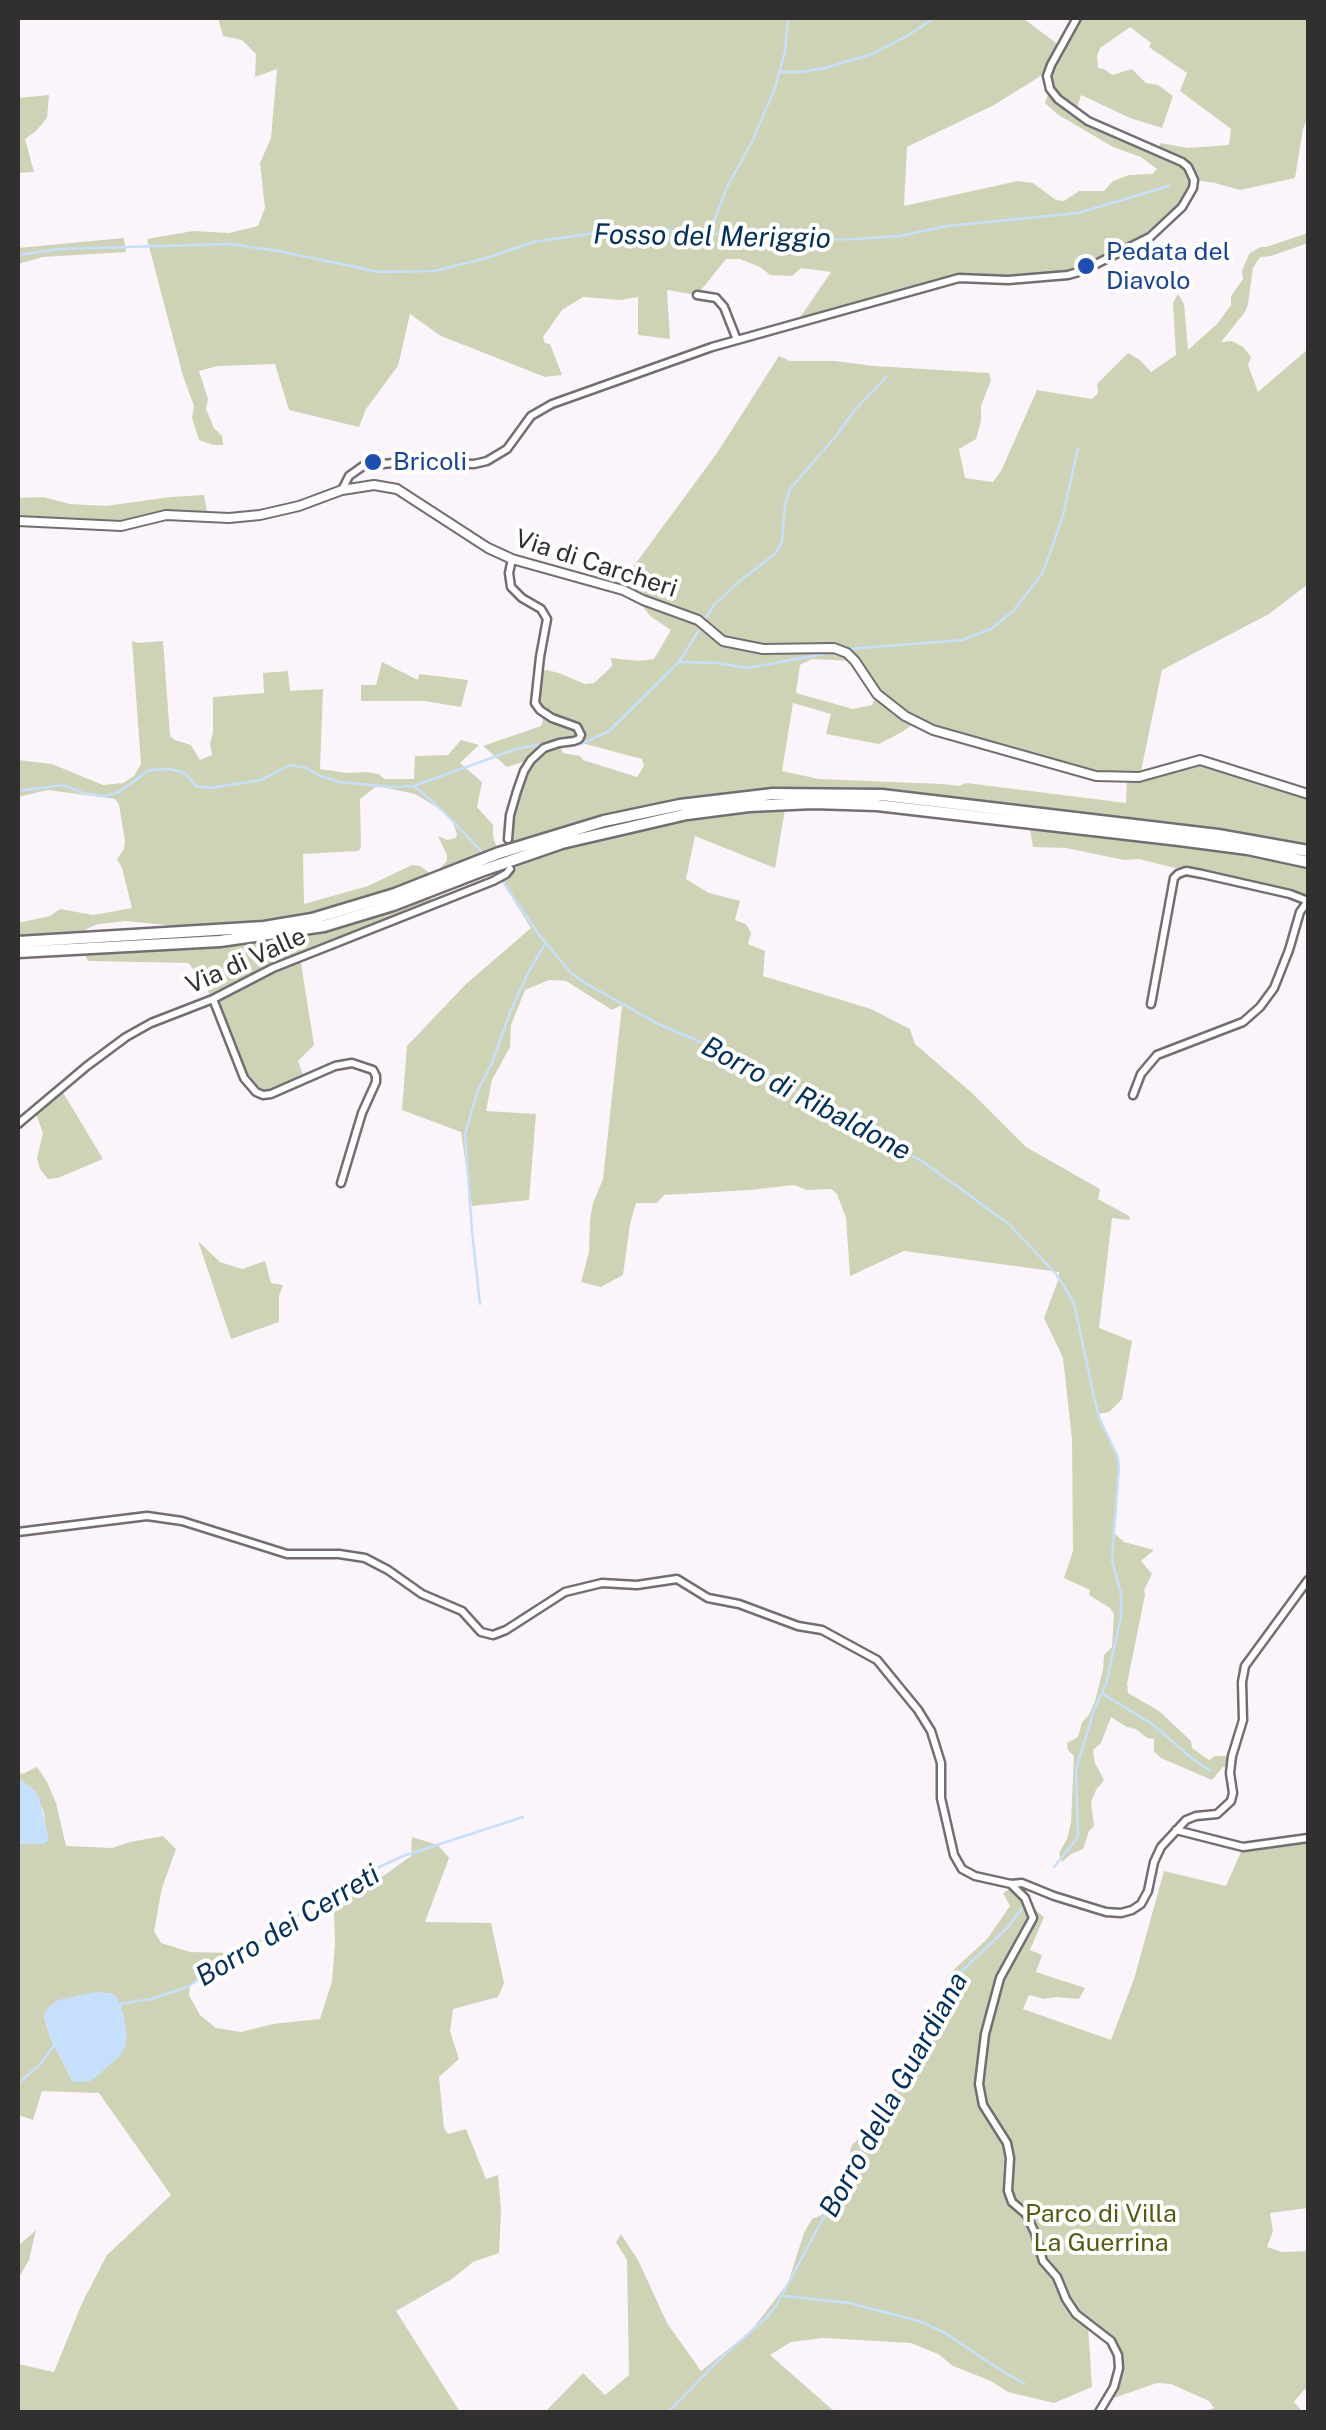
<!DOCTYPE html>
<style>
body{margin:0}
#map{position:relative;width:1326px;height:2430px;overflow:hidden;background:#fbf5fb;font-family:"Public Sans",sans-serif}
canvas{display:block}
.frame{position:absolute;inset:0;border:20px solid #322f31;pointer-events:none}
</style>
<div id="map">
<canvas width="1326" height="2430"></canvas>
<div class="frame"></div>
</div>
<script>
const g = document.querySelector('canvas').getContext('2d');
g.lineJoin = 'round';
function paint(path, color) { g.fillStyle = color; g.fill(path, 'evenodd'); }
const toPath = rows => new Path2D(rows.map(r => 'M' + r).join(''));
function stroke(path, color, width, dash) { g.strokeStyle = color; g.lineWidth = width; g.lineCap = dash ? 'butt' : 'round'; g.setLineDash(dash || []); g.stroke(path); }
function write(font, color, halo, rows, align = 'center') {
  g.font = font + ' "Public Sans",sans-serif'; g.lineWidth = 8; g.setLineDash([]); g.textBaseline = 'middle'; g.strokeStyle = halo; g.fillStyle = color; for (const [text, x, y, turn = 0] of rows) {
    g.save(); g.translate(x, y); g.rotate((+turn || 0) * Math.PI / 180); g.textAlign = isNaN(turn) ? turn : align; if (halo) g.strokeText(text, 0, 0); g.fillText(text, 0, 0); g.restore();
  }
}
const green = toPath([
 [218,18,1023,18,1060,46,1077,18,1308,18,1308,117,1303,129,1295,178,1240,190,1215,183,1194,180,1193,188,1162,229,1082,271,1008,280,958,278,795,325,831,272,801,268,792,276,770,275,760,267,740,259,726,259,697,295,667,290,670,339,638,335,638,297,621,300,583,297,562,310,543,337,545,343,550,344,562,375,545,377,441,336,410,314,398,366,366,409,359,427,289,410,275,364,218,366,199,371,208,399,206,409,214,428,222,436,223,445,213,445,199,440,192,418,194,406,183,376,147,239,193,231,229,233,258,226,265,208,260,163,271,138,277,69,255,77,256,54,242,40,223,36],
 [1130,27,1151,43,1149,47,1187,73,1180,91,1231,129,1229,145,1188,148,1160,143,1159,152,1076,112,1081,95,1130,118,1162,128,1173,96,1158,85,1146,83,1132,69,1112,75,1104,69,1098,68,1097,56,1100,48],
 [1047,72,1050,89,1045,103,1057,114,1113,147,1141,157,1157,169,1152,174,1129,175,1113,181,1104,191,1079,191,1064,201,1056,200,1033,183,1018,181,904,206,907,147,994,105],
 [49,95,47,118,36,131,25,139,34,172,18,173,18,98],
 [1308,233,1308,243,1271,256,1260,257,1253,268,1248,304,1245,312,1221,342,1232,341,1243,347,1251,357,1248,365,1258,392,1308,349,1308,584,1269,614,1162,670,1140,776,1200,760,1308,794,1308,851,882,795,808,793,680,805,509,850,510,815,529,760,507,767,483,746,541,726,543,720,535,703,538,672,547,670,559,673,585,684,594,683,606,672,612,666,611,658,639,661,654,659,671,630,650,616,634,595,625,578,717,453,779,356,790,361,835,361,874,366,989,373,991,380,981,406,981,421,976,439,959,449,965,478,993,482,1002,469,1037,390,1092,399,1098,393,1097,384,1128,353,1140,360,1151,372,1176,355,1173,303,1178,294,1184,304,1188,350,1217,324,1231,305,1231,296,1243,279,1242,271,1249,254,1260,247,1266,247],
 [812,659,855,661,877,694,872,705,853,709,796,693,800,665],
 [793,703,831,714,826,734,879,744,902,732,916,722,1117,778,1127,779,1126,803,966,783,959,786,943,784,819,779,782,771],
 [574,741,642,759,644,766,637,777,583,760,580,756,563,753,559,743],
 [124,238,126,252,43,257,18,264,18,248],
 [204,495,208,517,166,515,121,526,18,521,18,498,43,497,70,504,106,506,170,497],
 [132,641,137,643,163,641,170,736,175,740,191,745,200,760,212,755,210,743,213,733,213,697,264,693,263,673,288,671,290,691,323,689,320,769,347,773,366,772,379,774,384,779,414,779,415,756,448,755,461,740,479,745,460,763,482,782,477,807,493,825,493,837,499,853,443,875,440,868,447,861,447,855,438,836,447,840,456,838,457,834,452,820,443,811,415,794,377,786,360,799,361,848,358,851,303,854,304,904,368,886,412,865,420,866,436,878,312,919,181,932,175,926,126,921,98,924,64,939,18,942,18,923,50,916,60,909,93,915,132,908,122,868,117,859,124,849,125,841,119,805,115,799,48,790,18,797,18,760,52,764,103,785,123,783,134,776,141,764],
 [382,662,418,680,419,674,468,680,461,707,425,701,361,701,361,685,376,685],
 [786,804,775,868,695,836,686,879,709,893,740,901,735,920,746,924,751,933,748,944,765,951,763,976,871,1009,910,1029,915,1044,972,1093,1026,1147,1100,1189,1098,1199,1129,1216,1130,1220,1112,1218,1099,1328,1132,1341,1122,1399,1109,1412,1099,1414,1117,1455,1119,1466,1114,1533,1124,1542,1154,1550,1141,1561,1152,1574,1144,1590,1145,1595,1127,1684,1128,1693,1159,1711,1191,1741,1192,1748,1209,1760,1215,1756,1232,1756,1230,1767,1223,1767,1212,1780,1161,1758,1154,1751,1154,1739,1147,1738,1136,1729,1127,1727,1111,1717,1101,1743,1093,1750,1095,1763,1104,1780,1096,1790,1091,1802,1094,1826,1089,1831,1083,1849,1071,1854,1062,1862,1059,1853,1067,1839,1071,1822,1074,1756,1068,1750,1067,1743,1078,1737,1082,1722,1089,1715,1095,1701,1103,1670,1104,1655,1112,1647,1114,1614,1110,1608,1089,1595,1090,1590,1064,1578,1073,1551,1072,1439,1063,1358,1044,1318,1059,1278,1059,1272,904,1251,850,1276,846,1218,837,1194,831,1189,807,1190,794,1185,750,1190,664,1195,657,1203,636,1203,630,1224,623,1275,601,1287,581,1282,589,1252,590,1219,593,1203,603,1179,622,1005,612,1010,566,981,549,980,525,990,511,1025,510,1047,492,1080,486,1111,536,1114,529,1200,472,1206,461,1132,402,1110,407,1046,466,984,531,928,503,883,496,866,636,824],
 [1029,823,1308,862,1308,901,1139,859,1124,860,1066,848,1033,847],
 [429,891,433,904,300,957,314,1045,298,1061,305,1080,263,1095,250,1087,213,999,189,963,88,961,82,948,288,933],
 [61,1089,103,1159,58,1178,48,1179,40,1169,37,1158,43,1133,35,1111],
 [198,1241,220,1262,242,1269,265,1261,271,1283,283,1285,279,1296,279,1322,231,1339],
 [37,1767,47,1782,56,1803,66,1846,112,1848,130,1842,163,1836,176,1849,162,1888,154,1931,161,1943,190,1952,232,1953,190,1985,189,1995,200,2015,216,2028,241,2032,273,2024,320,2019,332,1981,335,1944,334,1910,347,1898,375,1882,411,1856,412,1837,438,1845,449,1858,425,1922,491,1923,504,1983,498,1997,453,2009,450,2031,459,2059,439,2077,444,2128,448,2134,466,2129,486,2179,498,2175,501,2210,499,2253,473,2262,452,2279,396,2311,460,2412,18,2412,18,2364,54,2372,82,2303,107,2255,171,2195,99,2093,42,2091,33,2120,18,2115,18,1844,43,1844,45,1826,44,1813,35,1791,18,1778,18,1772,22,1774],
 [120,2004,127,2035,73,2082,50,2037,44,2017,46,2010],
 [1308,1838,1308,2208,1270,2213,1273,2231,1267,2247,1282,2252,1308,2251,1308,2388,1304,2390,1294,2402,1303,2412,1203,2412,1214,2408,1209,2401,1171,2384,1157,2383,1105,2401,1119,2368,1111,2341,1088,2325,1092,2387,1054,2403,1008,2392,991,2381,953,2366,938,2354,911,2343,823,2338,791,2342,770,2355,835,2412,545,2412,583,2373,605,2395,629,2375,627,2260,616,2242,621,2234,638,2260,667,2323,701,2371,750,2332,788,2283,804,2233,812,2219,828,2212,833,2203,831,2198,845,2170,852,2145,887,2113,895,2086,947,2004,951,1989,948,1975,987,1939,1010,1906,1003,1893,1009,1889,1044,1917,1030,1950,1042,1955,1036,1972,1085,1988,1079,1999,1055,1997,1044,1999,1029,1995,1023,2009,1111,2040,1134,1979,1164,1871,1226,1886,1243,1847],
 [36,2230,29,2260,18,2279,18,2246]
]);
const water = toPath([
 [18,1778,35,1791,39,1797,49,1840,44,1844,18,1844],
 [95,1992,111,1993,117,1997,124,2016,127,2035,125,2046,119,2057,98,2075,89,2082,73,2082,50,2037,44,2017,45,2010,58,2000]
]);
const stream = toPath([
 [779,72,802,72,825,68,872,54,907,36,934,18],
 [710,231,727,187,752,142,775,88,785,51,788,18],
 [18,255,59,249,230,244,278,251,379,272,434,271,487,258,533,242,608,231,630,229,709,233,775,241,855,239,900,236,947,226,1078,213,1169,186],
 [706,618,714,605,742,579,775,554,782,542,785,504,790,489,836,436,854,411,887,376],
 [849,649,962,640,991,629,1013,611,1042,574,1047,561,1063,516,1078,448],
 [681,662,717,663,747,668,829,653],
 [567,745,581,744,609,731,679,662,699,630],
 [414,786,443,811,485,855],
 [18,791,63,785,83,793,106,796,119,792,149,770,170,769,185,773,196,786,211,788,261,780,290,765,306,768,320,776,340,782,391,787,414,786,516,749,549,743],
 [495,870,537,932,570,972,585,983,660,1025,732,1055,864,1131,922,1161,1009,1224,1057,1275,1074,1303,1094,1397,1100,1420,1117,1455,1119,1466,1112,1560,1121,1594,1121,1617,1106,1684,1094,1710,1076,1769,1078,1837,1054,1867],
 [480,1304,472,1231,465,1134,478,1090,492,1063,511,1010,529,971,545,944],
 [1103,1694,1152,1724,1188,1755,1210,1771],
 [120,2004,151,1999,185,1988,230,1961,339,1888,366,1873,403,1856,523,1817],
 [18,2084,41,2063,55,2044],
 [784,2296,850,2303,922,2322,945,2333,994,2366,1025,2384],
 [668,2412,721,2358,766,2318,776,2306,856,2157,886,2115,927,2030,960,1973,1008,1927,1023,1907]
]);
const minor = toPath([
 [697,295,716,298,724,307,737,340],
 [342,490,349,476,363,466,403,462,474,464,487,461,507,449,531,416,552,404,712,347,959,278,1008,280,1068,275,1082,271,1150,237,1182,207,1193,188,1194,180,1188,167,1182,162,1088,121,1058,99,1050,89,1047,76,1051,65,1077,18],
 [508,839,510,815,517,791,524,771,531,760,544,748,559,743,574,741,579,739,581,735,577,727,552,718,540,710,535,703,540,657,547,619,541,609,522,598,511,587,509,573,512,559],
 [213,999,244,1078,256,1092,263,1095,271,1094,335,1066,352,1063,373,1070,376,1076,376,1082,362,1113,341,1183],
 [1133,1095,1141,1074,1157,1055,1243,1022,1260,1007,1274,988,1289,950,1300,912,1308,901,1290,894,1202,874,1186,871,1178,874,1174,878,1151,1004],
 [18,1124,87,1066,126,1037,151,1023,213,999,273,968,493,881,506,874,510,869],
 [18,1532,147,1516,182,1521,287,1554,339,1554,365,1558,388,1570,422,1594,462,1611,481,1632,493,1635,506,1630,565,1592,602,1583,637,1585,677,1579,708,1598,739,1604,798,1626,822,1630,877,1660,918,1710,931,1731,941,1763,941,1798,954,1855,962,1869,975,1876,1011,1884,1022,1883,1054,1896,1106,1912,1121,1913,1132,1910,1141,1904,1148,1891,1154,1862,1161,1847,1186,1820,1196,1816,1217,1814,1231,1801,1233,1793,1230,1773,1232,1756,1243,1720,1242,1682,1245,1666,1308,1580],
 [1176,1830,1243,1847,1308,1838],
 [1011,1884,1025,1898,1033,1918,1000,1978,985,2034,979,2084,983,2105,1007,2143,1010,2158,1008,2191,1012,2202,1026,2214,1035,2233,1043,2261,1057,2277,1066,2299,1076,2314,1111,2341,1118,2355,1119,2368,1114,2387,1099,2412]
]);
const tertiary = toPath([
 [18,521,121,526,166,515,229,518,260,515,299,506,342,490,374,485,397,489,488,548,512,559,623,590,643,600,698,620,723,641,763,649,834,648,847,653,855,661,877,694,905,716,933,730,1096,776,1139,777,1200,760,1308,794]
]);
const trunk = toPath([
 [18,942,264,927,312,919,395,894,499,853,604,821,680,805,773,794,882,795,1218,835,1308,851],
 [18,952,220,941,324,926,393,905,481,871,562,843,687,814,749,806,813,803,877,805,1179,840,1248,849,1308,862]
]);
const markers = [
 [1086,266,10,"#1a4fb4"],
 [373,462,10,"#1a4fb4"]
];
const transitNames = [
 ["Pedata del",1106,252],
 ["Diavolo",1106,281],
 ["Bricoli",393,462]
];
const streetNames = [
 ["Via di Carcheri",596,564,18],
 ["Via di Valle",246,961,-24]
];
const parkNames = [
 ["Parco di Villa",1101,2214],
 ["La Guerrina",1101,2243]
];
const waterNames = [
 ["Fosso del Meriggio",712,237,1],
 ["Borro di Ribaldone",806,1099,28],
 ["Borro dei Cerreti",288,1926,-31],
 ["Borro della Guardiana",894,2095,-61]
];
paint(green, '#cfd3b5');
paint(water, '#c5dffd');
stroke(stream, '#c5dffd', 2.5);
stroke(minor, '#746e73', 11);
stroke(tertiary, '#746e73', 12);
stroke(trunk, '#746e73', 15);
stroke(minor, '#fff', 6);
stroke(tertiary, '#fff', 8);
stroke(trunk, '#fff', 10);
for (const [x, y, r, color] of markers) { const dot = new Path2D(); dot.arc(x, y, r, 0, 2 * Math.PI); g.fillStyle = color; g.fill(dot); stroke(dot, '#fff', 4); }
write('25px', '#164399', '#fff', transitNames, 'left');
write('25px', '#322f31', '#fff', streetNames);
write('25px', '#565a11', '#fff', parkNames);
write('italic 28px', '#00305b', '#fff', waterNames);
</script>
